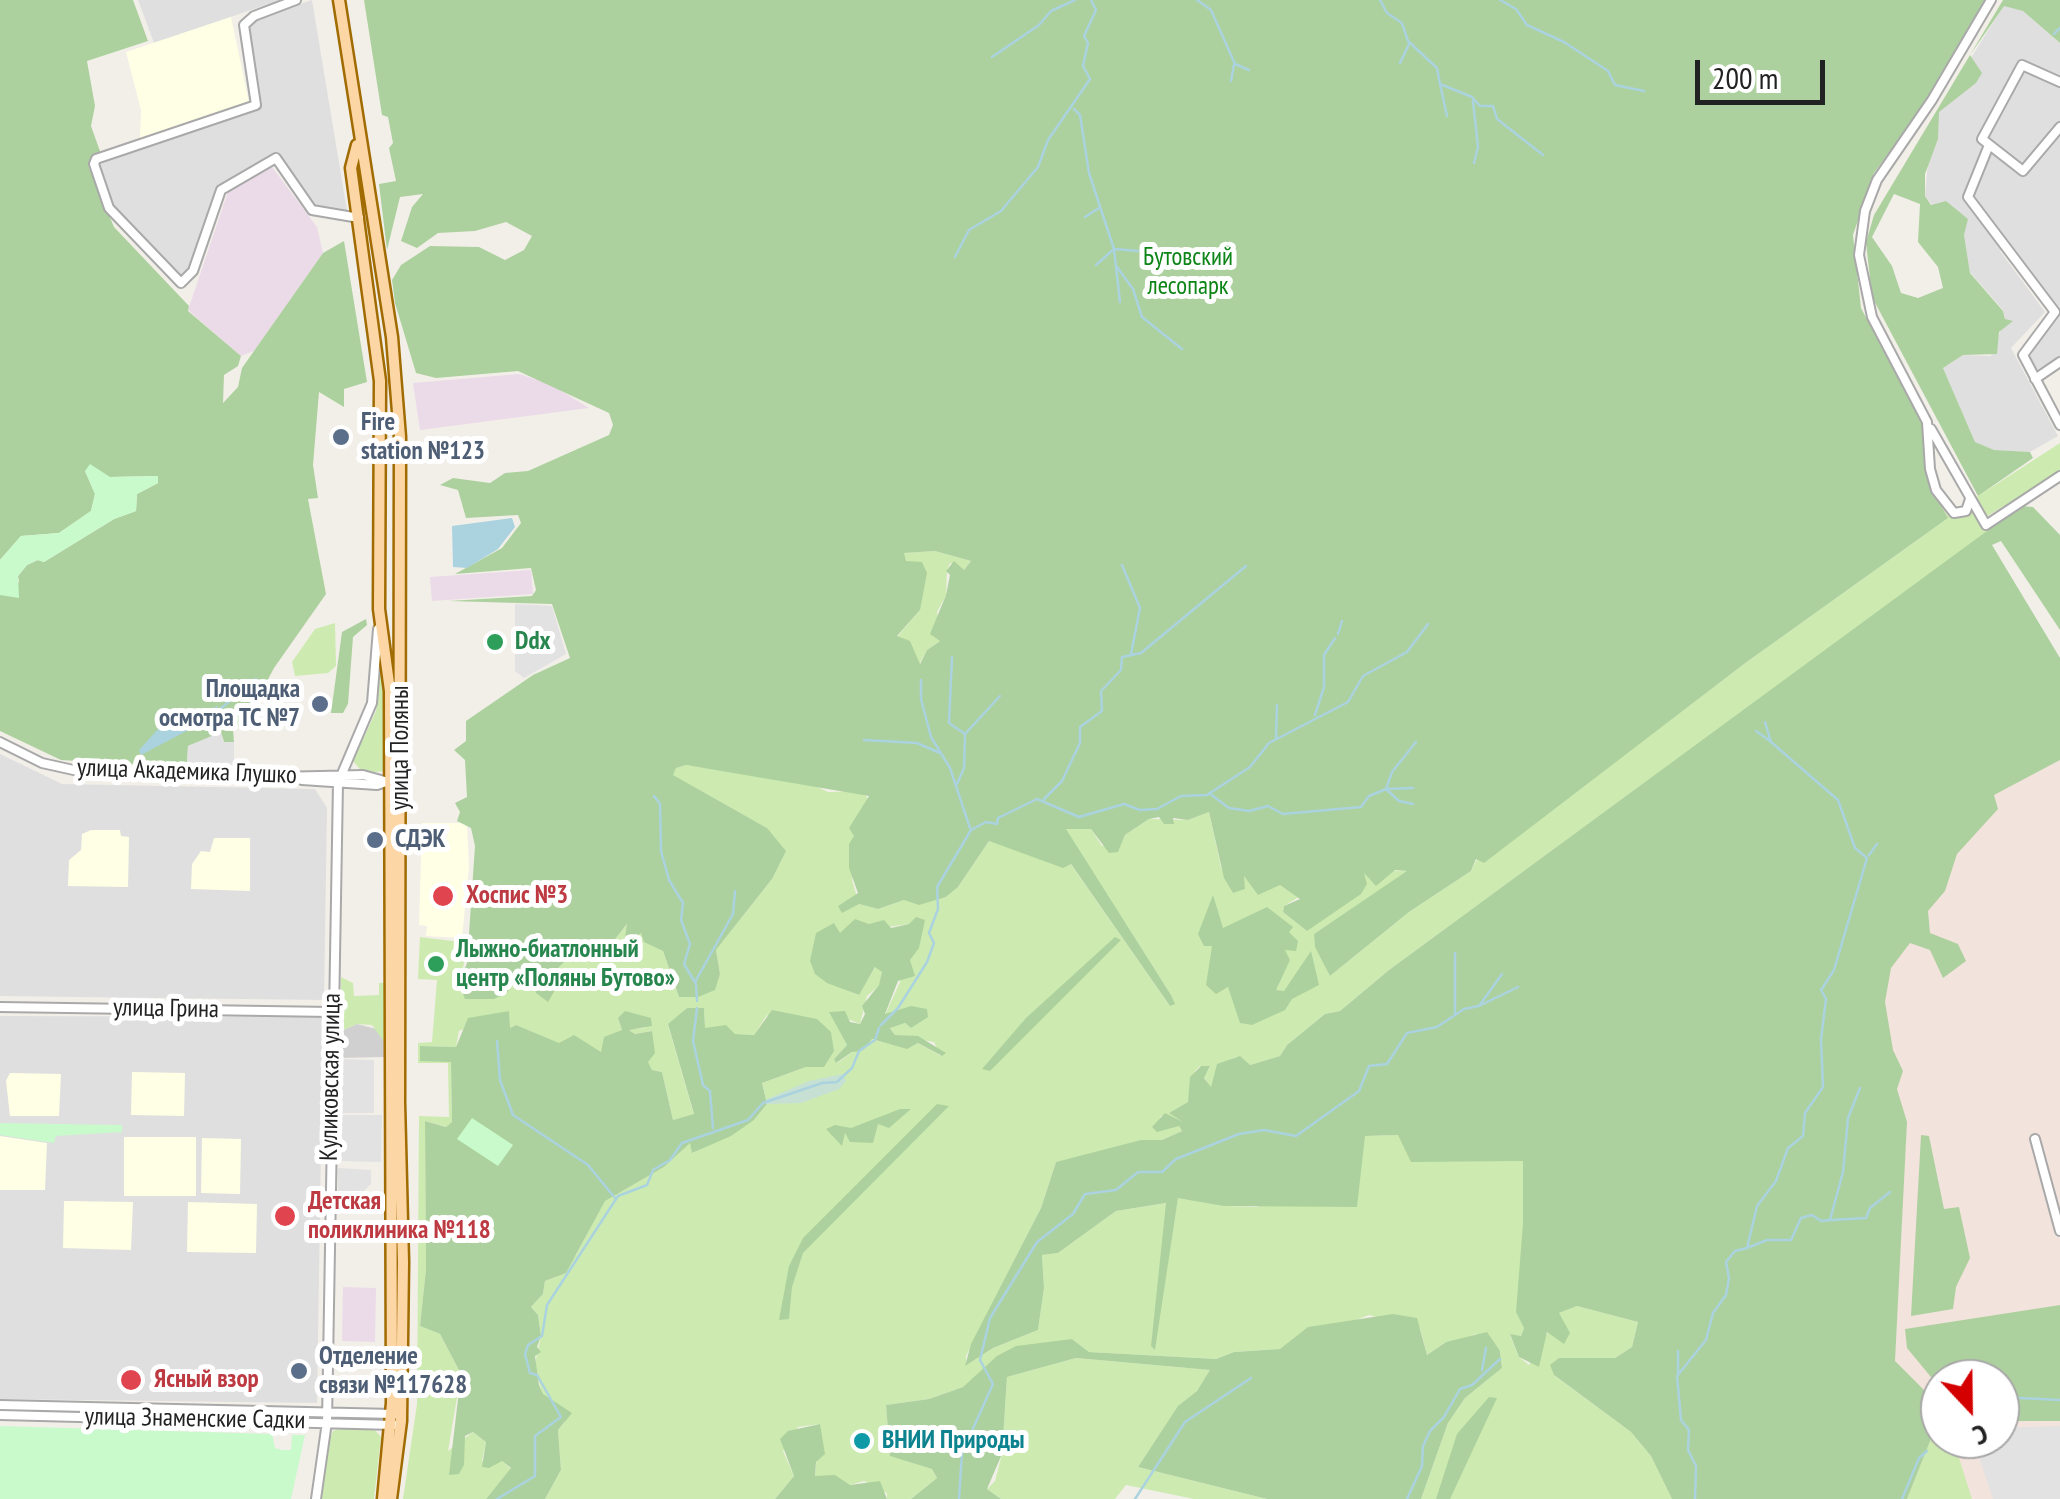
<!DOCTYPE html>
<meta charset="utf-8">
<style>
body{margin:0}
#map{position:relative;width:2060px;height:1499px;overflow:hidden;background:#f2efe9;font-family:"PT Sans Narrow",sans-serif}
canvas{display:block}
.north{position:absolute;left:1920px;top:1359px;width:100px;height:100px;box-sizing:border-box;background:#fff;border:2px solid #a7a7a7;border-radius:50%;rotate:158deg;font-size:28px;font-weight:700;line-height:40px;text-align:center;color:#222}
.north::after{content:'';display:block;margin:auto;width:35px;height:45px;background:#d40000;clip-path:polygon(50% 0,100% 100%,50% 72%,0 100%)}
.scale{position:absolute;left:1695px;top:60px;width:130px;height:45px;box-sizing:border-box;border:5px solid #222;border-top:0;padding-left:12px;font-size:30px;line-height:35px;white-space:nowrap;color:#222;-webkit-text-stroke:8px #fff;paint-order:stroke}
</style>
<div id="map">
<canvas width="2060" height="1499"></canvas>
<div class="north">С</div>
<div class="scale">200 m</div>
</div>
<script>
const g = document.querySelector('canvas').getContext('2d');
g.lineJoin = 'round';
function paint(path, color) { g.fillStyle = color; g.fill(path, 'evenodd'); }
const toPath = rows => new Path2D(rows.map(r => 'M' + r).join(''));
function stroke(path, color, width, dash) { g.strokeStyle = color; g.lineWidth = width; g.lineCap = dash ? 'butt' : 'round'; g.setLineDash(dash || []); g.stroke(path); }
function write(font, color, halo, rows, align = 'center') {
  g.font = font + ' "PT Sans Narrow",sans-serif'; g.lineWidth = 10; g.setLineDash([]); g.textBaseline = 'middle'; g.strokeStyle = halo; g.fillStyle = color; for (const [text, x, y, turn = 0] of rows) {
    g.save(); g.translate(x, y); g.rotate((+turn || 0) * Math.PI / 180); g.textAlign = isNaN(turn) ? turn : align; if (halo) g.strokeText(text, 0, 0); g.fillText(text, 0, 0); g.restore();
  }
}
const residential = toPath([
 [138,0,280,0,154,43],
 [312,0,348,217,317,211,278,157,220,190,194,269,182,279,116,213,98,165,257,107,245,30,252,20],
 [2004,5,2023,11,2060,43,2060,357,2036,370,2038,374,2027,351,2059,314,2008,248,2000,251,2045,312,2011,348,2058,436,2030,452,1993,450,1975,442,1943,368,1963,355,1991,356,2005,319,2003,310,1970,272,1960,216,1946,202,1932,205,1925,196,1928,162,1938,139,1924,133],
 [0,754,62,784,315,789,327,808,324,1000,0,996],
 [0,1016,323,1017,317,1403,0,1399]
]);
const industrial = toPath([
 [272,167,317,227,323,253,254,351,241,356,188,310,228,192],
 [519,374,550,384,589,408,420,430,413,383],
 [531,570,533,594,432,601,430,577],
 [343,1287,376,1288,375,1342,342,1341]
]);
const education = toPath([
 [231,17,249,103,140,139,141,110,126,52],
 [422,823,467,823,469,867,462,938,426,936,427,926,419,925],
 [91,830,120,830,121,836,129,837,128,887,68,886,69,860,81,850,82,834],
 [214,838,250,838,250,891,191,889,192,864,201,851,210,852],
 [132,1072,185,1073,184,1116,131,1115],
 [10,1073,61,1074,59,1116,10,1116,6,1081],
 [0,1136,47,1143,45,1190,0,1190],
 [124,1137,196,1137,196,1196,124,1196],
 [202,1138,241,1139,240,1194,201,1193],
 [64,1201,133,1202,131,1250,63,1248],
 [188,1202,257,1204,256,1253,187,1252]
]);
const religious = toPath([
 [357,1024,380,1030,385,1037,384,1057,340,1058,341,1031]
]);
const military = toPath([
 [2060,749,2060,1499,1703,1499,1705,893],
 [1940,1379,2000,1379,2000,1439,1940,1439]
]);
const grass = toPath([
 [2060,443,2060,473,1987,516,1975,498],
 [1972,506,1987,532,1389,970,1340,1011,1325,1014,1287,1045,1280,1056,1250,1065,1236,1057,1222,1064,1211,1089,1204,1077,1210,1067,1200,1066,1195,1071,1188,1102,1170,1113,1185,1122,1161,1116,1158,1123,1179,1126,1182,1131,1162,1140,1056,1162,1041,1208,966,1356,966,1365,993,1348,1038,1330,1044,1288,1042,1255,1058,1253,1116,1211,1167,1203,1154,1349,1178,1197,1223,1206,1257,1207,1365,1136,1398,1135,1523,1160,1524,1328,1521,1336,1510,1335,1519,1357,1529,1365,1559,1313,1577,1306,1638,1322,1632,1347,1615,1358,1559,1358,1555,1376,1631,1432,1651,1456,1672,1499,1421,1499,1448,1423,1465,1398,1502,1368,1500,1351,1475,1334,1465,1341,1446,1342,1427,1355,1420,1328,1369,1315,1280,1349,1234,1352,1216,1359,1089,1352,1072,1339,963,1387,929,1399,886,1405,890,1455,932,1469,937,1478,911,1499,887,1499,887,1493,864,1481,850,1485,815,1476,820,1424,798,1427,783,1451,794,1476,775,1499,545,1499,561,1470,558,1430,565,1422,563,1409,542,1394,535,1364,541,1336,538,1315,531,1307,543,1294,545,1281,556,1277,576,1255,604,1201,664,1167,690,1142,693,1153,754,1120,767,1104,762,1083,806,1067,824,1067,767,1015,754,1035,735,1034,705,1028,704,1009,687,1008,668,1025,694,1115,673,1120,662,1072,652,1070,647,1062,651,1031,635,1034,628,1029,646,1028,618,1018,622,1030,601,1052,559,1044,516,1025,509,1029,508,1011,459,1031,456,1047,420,1046,451,1061,452,1122,447,1127,425,1121,426,1269,420,1326,440,1334,461,1374,448,1451,473,1432,486,1442,482,1461,502,1461,511,1469,486,1499,403,1499,417,1404,419,1116,449,1117,448,1063,418,1063,418,1043,432,1042,437,980,418,979,420,937,469,943,459,984,516,978,558,985,559,967,584,944,612,943,628,923,663,951,679,997,720,974,716,950,772,879,767,828,672,775,676,768,686,765,811,784,828,792,863,791,869,801,857,821,852,880,859,904,878,909,904,900,946,897,958,887,989,841,1070,863,1170,1006,1171,995,1065,829,1091,829,1102,846,1120,846,1125,835,1149,819,1188,820,1209,812,1221,867,1233,893,1244,876,1252,883,1280,885,1299,897,1284,906,1283,912,1307,931,1363,870,1409,871,1314,934,1330,976,1409,912,1471,871,1477,859,1484,862,1744,664,1948,518,1943,508,1957,515],
 [909,924,910,960,885,1015,902,1012,918,1021,911,1028,905,1023,890,1027,895,1035,934,1042,941,1056,918,1043,907,1048,871,1039,837,1063,834,1059,847,1045,830,1012,860,1024,867,996,880,985,882,972,876,966,858,995,840,987,839,934],
 [935,551,971,561,964,570,950,563,947,570,946,595,937,612,941,640,927,650,919,664,913,649,897,637,920,610,903,553],
 [335,623,336,666,328,673,295,676,292,662,315,629],
 [383,654,386,771,363,773,353,761,376,711],
 [341,977,353,983,354,996,379,995,379,983,386,983,387,1046,372,1025,357,1024,341,1031],
 [1076,1358,1211,1370,1197,1391,1178,1407,1138,1467,1267,1499,1194,1499,1126,1485,1115,1499,1001,1499,987,1489,995,1481,1002,1454,1007,1377],
 [1927,1393,1940,1411,1940,1439,1953,1439,1972,1499,1907,1499,1936,1426,1924,1423,1920,1408],
 [344,1427,373,1428,381,1437,374,1499,321,1499,330,1438,333,1431]
]);
const forest = toPath([
 [0,0,133,0,148,41,87,61,95,106,91,126,101,154,88,165,114,227,189,306,188,311,241,356,238,366,224,375,223,403,238,387,242,368,323,253,344,241,367,382,344,389,344,407,319,392,313,465,318,498,308,499,326,594,274,668,244,725,233,729,234,742,224,742,221,733,188,746,187,768,61,760,0,731,0,595,19,582,18,576,27,565,38,560,44,562,114,519,136,511,137,494,158,483,158,476,110,477,85,471,95,494,91,511,59,533,21,536,0,560],
 [364,0,1988,0,1926,103,1874,173,1853,235,1861,308,1922,423,1927,479,1948,518,1744,664,1484,863,1476,859,1471,871,1409,912,1330,976,1315,947,1314,934,1407,871,1395,870,1376,886,1364,873,1367,884,1361,894,1307,931,1283,912,1284,906,1300,899,1280,885,1258,895,1244,876,1245,889,1233,893,1224,878,1209,812,1188,820,1173,818,1174,824,1164,824,1159,817,1149,819,1125,835,1118,852,1109,853,1091,829,1066,829,1171,995,1175,1004,1170,1006,1071,864,1063,868,989,841,958,887,946,897,919,905,904,900,878,909,859,904,842,913,838,906,858,893,849,868,849,844,854,836,849,828,869,796,686,765,676,768,673,775,767,828,786,851,772,879,716,950,720,974,715,990,698,997,679,997,663,951,644,942,641,933,631,940,625,938,627,924,612,943,584,944,559,967,558,985,548,1002,536,993,533,983,517,978,507,993,494,999,465,999,459,984,467,963,475,846,471,828,457,821,460,812,455,803,467,797,465,760,454,750,466,741,466,721,533,675,570,658,552,604,449,601,532,596,536,590,531,568,455,574,502,548,521,523,518,515,466,518,458,490,440,485,453,478,490,483,505,473,528,471,609,435,613,425,609,413,518,371,436,378,416,373,395,303,392,280,401,265,430,246,479,247,505,260,524,250,532,236,506,222,475,231,438,233,417,248,401,241,412,207,423,194,400,197,387,250,379,184,396,181,389,148,393,143,388,117,382,115],
 [935,551,971,561,964,570,954,561,946,571,950,575,946,595,930,634,940,641,927,650,920,664,910,641,897,636,920,610,927,573,922,562,906,561,904,553],
 [2003,0,2060,0,2060,43,2023,11,2004,6,1970,55,1982,73,1976,83,1939,112,1938,139,1925,174,1925,196,1931,205,1946,201,1968,219,1964,235,1970,273,2003,311,2005,319,2013,321,1999,332,1997,354,1963,355,1943,368,1975,442,1994,450,2030,452,2033,458,1978,496,1872,297,1866,242,1874,215],
 [1894,194,1920,204,1918,242,1938,267,1943,288,1918,298,1901,293,1892,266,1872,237],
 [2021,506,2033,507,2060,535,2060,630,2001,541,1992,545,2060,658,2060,760,1994,795,1998,809,1957,854,1945,891,1928,911,1930,933,1958,944,1966,961,1943,978,1930,950,1910,943,1891,968,1885,1002,1893,1050,1903,1071,1897,1089,1907,1122,1895,1361,1927,1393,1920,1408,1924,1421,1932,1413,1936,1426,1907,1499,1672,1499,1651,1456,1631,1432,1554,1375,1550,1365,1559,1358,1615,1358,1632,1347,1638,1322,1577,1306,1559,1313,1570,1333,1564,1344,1547,1332,1539,1367,1519,1357,1510,1334,1521,1336,1524,1328,1516,1312,1523,1223,1523,1161,1411,1162,1398,1135,1365,1136,1357,1207,1223,1206,1178,1198,1155,1350,1151,1346,1166,1203,1116,1211,1058,1253,1042,1255,1044,1288,1038,1330,993,1348,965,1366,971,1344,1041,1208,1056,1162,1141,1140,1162,1140,1182,1131,1179,1126,1157,1132,1152,1127,1165,1113,1183,1122,1169,1113,1188,1102,1190,1077,1201,1066,1210,1066,1204,1078,1211,1087,1217,1064,1240,1056,1250,1065,1280,1056,1287,1045,1325,1014,1340,1011,1389,970],
 [366,619,367,625,353,637,348,704,343,713,331,713,342,632],
 [1213,895,1223,928,1267,907,1293,927,1289,932,1298,941,1296,951,1285,950,1290,960,1276,990,1284,991,1311,951,1319,985,1292,999,1285,1010,1252,1025,1240,1023,1228,987,1216,994,1206,985,1212,946,1204,946,1198,934],
 [916,917,925,920,919,948,910,960,915,976,898,981,885,1014,911,1006,927,1009,928,1017,911,1028,905,1023,890,1028,895,1035,918,1036,946,1053,942,1056,918,1043,907,1049,872,1039,862,1051,852,1052,836,1063,834,1059,847,1045,829,1012,845,1011,850,1022,860,1024,865,1014,862,1006,879,985,882,972,875,967,859,995,827,983,815,974,810,961,816,933,834,923,840,933,855,919,869,924,884,920,891,928,909,924],
 [1115,937,1121,940,990,1071,982,1069,1026,1018],
 [687,1008,704,1008,705,1028,726,1025,735,1034,754,1035,772,1010,817,1019,831,1032,834,1051,824,1067,806,1067,762,1083,767,1104,754,1120,731,1136,692,1153,690,1143,664,1167,605,1201,566,1273,545,1281,543,1294,531,1307,538,1315,541,1336,537,1347,541,1352,535,1356,539,1385,543,1394,572,1413,558,1430,561,1470,545,1499,486,1499,511,1468,502,1461,489,1468,482,1467,486,1442,473,1432,465,1436,464,1465,459,1474,449,1475,461,1374,440,1334,420,1326,426,1269,425,1121,446,1127,452,1122,451,1062,420,1061,420,1046,456,1047,468,1018,509,1011,510,1028,516,1025,559,1043,574,1035,601,1052,604,1037,622,1030,618,1018,625,1011,651,1018,652,1026,629,1030,635,1034,652,1031,655,1053,648,1062,652,1070,662,1072,673,1120,694,1114,668,1024],
 [937,1104,949,1106,803,1253,792,1287,789,1319,779,1320,789,1266,803,1238],
 [900,1109,911,1109,889,1128,878,1124,873,1143,850,1142,845,1133,842,1146,826,1129,835,1125,851,1128],
 [1921,1135,1929,1136,1944,1209,1959,1207,1970,1258,1956,1287,1953,1309,1911,1316],
 [2060,1305,2060,1421,2000,1421,2000,1379,1940,1379,1940,1388,1907,1348,1905,1329],
 [1393,1314,1417,1318,1427,1355,1446,1342,1487,1332,1500,1351,1502,1368,1465,1398,1448,1423,1421,1499,1267,1499,1138,1467,1178,1406,1197,1391,1210,1370,1076,1358,1007,1377,1002,1454,987,1489,1001,1499,911,1499,937,1478,932,1469,890,1456,886,1405,929,1399,963,1387,997,1356,1016,1346,1072,1339,1089,1352,1216,1359,1234,1352,1280,1349,1308,1327],
 [1489,1397,1497,1398,1450,1499,1436,1499,1457,1434],
 [820,1424,825,1454,816,1462,815,1476,835,1475,850,1485,880,1481,887,1499,775,1499,794,1476,780,1439,788,1431]
]);
const wetland = toPath([
 [843,1074,846,1081,839,1089,801,1103,766,1104,767,1099,809,1081]
]);
const park = toPath([
 [90,464,110,477,158,476,158,483,137,494,136,511,114,519,44,562,37,560,27,565,18,576,19,598,0,595,0,560,21,536,59,533,91,511,95,494,85,471],
 [472,1118,513,1145,498,1166,457,1139],
 [0,1123,122,1125,122,1132,56,1136,54,1143,0,1135],
 [0,1426,272,1434,275,1448,282,1450,291,1450,292,1435,305,1435,291,1499,0,1499]
]);
const parking = toPath([
 [515,604,552,606,566,654,524,678,515,671],
 [221,732,224,742,234,742,234,767,187,768,188,746],
 [339,1059,374,1060,374,1113,342,1113],
 [342,1115,382,1115,381,1162,341,1161],
 [338,1168,371,1170,371,1184,361,1194,362,1214,338,1213],
 [2060,1426,2060,1499,1993,1499,1973,1439,2000,1439,2000,1428]
]);
const water = toPath([
 [512,518,515,527,498,549,467,568,453,567,452,526],
 [218,706,217,715,141,755,139,750,161,726]
]);
const stream = toPath([
 [1197,0,1211,10,1235,64,1249,70],
 [1380,0,1387,13,1402,23,1408,41,1437,68,1440,84,1472,97,1480,106,1493,106,1497,119,1543,155],
 [1500,0,1516,9,1527,25,1564,42,1608,71,1615,85,1644,91],
 [2054,34,2060,28],
 [992,57,1039,25,1051,11,1075,0],
 [1400,63,1409,44],
 [1231,81,1234,65],
 [1440,84,1447,116],
 [1928,99,1986,0],
 [1473,101,1478,147,1474,163],
 [1074,109,1080,115,1089,173,1114,249,1120,302],
 [1085,217,1099,208],
 [955,257,969,230,1001,211,1038,167,1048,140,1090,79,1083,66,1088,43,1084,36,1096,10,1091,0],
 [1096,265,1114,249,1138,251],
 [1117,267,1133,289,1142,317,1182,349],
 [1122,565,1140,608,1131,654],
 [1338,634,1342,621],
 [952,657,949,723,965,734,964,768,957,784],
 [921,680,921,699,931,737,950,768,970,828],
 [219,710,256,679],
 [1315,715,1324,687,1324,655,1335,638],
 [1756,731,1770,741],
 [965,734,1000,696],
 [1276,738,1277,705],
 [864,740,917,743,940,753],
 [1386,789,1413,788],
 [1387,790,1399,801,1413,804],
 [1209,793,1229,808,1249,811,1268,806,1283,814,1361,807,1369,796,1386,789,1392,772,1416,742],
 [654,796,660,804,661,851,669,880,683,903,681,920,690,944,684,964,696,984,697,1001],
 [1044,799,1062,781,1080,743,1080,727,1102,711,1101,691,1121,670,1122,657,1141,653,1246,566],
 [1869,855,1877,844],
 [695,982,733,914,735,891],
 [1479,1006,1518,987],
 [697,1008,693,1041,703,1085,710,1091,713,1128],
 [1455,1015,1455,953],
 [881,1025,898,1008,927,962,934,943,929,933,938,909,937,887,971,830,986,822,997,824,998,818,1037,799,1079,817,1124,804,1140,810,1157,809,1181,796,1207,795,1250,767,1269,743,1348,702,1363,676,1407,652,1428,624],
 [497,1041,500,1080,513,1115,588,1165,615,1198],
 [1831,1220,1866,1218,1870,1208,1890,1192],
 [1747,1248,1767,1240,1791,1240,1801,1218,1812,1215,1821,1221,1830,1220,1843,1172,1848,1118,1860,1088],
 [1482,1370,1486,1348],
 [1678,1374,1678,1351],
 [2000,1397,2060,1400],
 [497,1499,535,1476,535,1436,561,1417,537,1375,530,1373,525,1354,528,1345,542,1336,547,1305,618,1196,647,1185,653,1170,670,1160,682,1143,748,1120,763,1103,822,1083,837,1082,852,1068,859,1051,875,1040,879,1028],
 [959,1499,962,1453,993,1384,980,1360,990,1318,1037,1242,1073,1214,1085,1194,1116,1190,1138,1172,1162,1172,1176,1159,1239,1134,1264,1130,1296,1136,1359,1091,1369,1066,1387,1064,1407,1033,1437,1027,1464,1009,1479,1006,1502,974],
 [1135,1499,1185,1422,1251,1378],
 [1407,1499,1422,1466,1423,1446,1430,1431,1444,1417,1460,1389,1472,1385,1500,1359],
 [1695,1499,1696,1466,1688,1450,1689,1430,1681,1420,1677,1376,1706,1340,1713,1313,1726,1295,1729,1278,1726,1262,1735,1251,1747,1248,1757,1206,1776,1181,1788,1148,1803,1136,1805,1113,1823,1087,1821,1039,1826,999,1821,990,1834,970,1867,858,1855,848,1838,800,1771,742,1765,722],
 [1902,1499,1919,1458,1927,1451]
]);
const minor = toPath([
 [296,0,254,16,244,25,256,105,96,159,94,164,109,208,181,283,193,271,221,190,276,158,312,210,359,218],
 [2060,82,2022,65,1982,139,2023,171,2060,127],
 [1989,145,1968,197,2055,312,2023,355,2060,425],
 [2035,379,2060,362],
 [1931,429,1986,525,2060,476],
 [1970,499,1966,511,1954,513,1936,490,1930,469,1927,422,1872,317,1859,255,1865,211,1877,180,1932,100,1991,0],
 [0,742,42,763,78,771,277,777,363,775,392,783],
 [302,780,377,785,392,780],
 [0,1007,332,1012],
 [2035,1139,2060,1231],
 [0,1405,394,1414],
 [0,1415,395,1425],
 [316,1499,327,1422,338,783,372,703,378,629]
]);
const major = toPath([
 [339,0,392,337,400,437,399,1102,403,1262,401,1421,391,1499],
 [357,145,351,168,380,381,379,609,390,691,392,1403,383,1499]
]);
const markers = [
 [341,437,10,"#5c6f8a"],
 [495,642,10,"#2e9e5b"],
 [320,704,10,"#5c6f8a"],
 [375,840,10,"#5c6f8a"],
 [443,896,12,"#e0444e"],
 [436,964,10,"#2e9e5b"],
 [285,1216,12,"#e0444e"],
 [299,1371,10,"#5c6f8a"],
 [131,1380,12,"#e0444e"],
 [862,1441,10,"#0f9aa8"]
];
const parkNames = [
 ["Бутовский",1188,258],
 ["лесопарк",1188,287]
];
const serviceNames = [
 ["Fire",361,423],
 ["station №123",361,452],
 ["Площадка",300,690,"right"],
 ["осмотра ТС №7",300,719,"right"],
 ["СДЭК",395,840],
 ["Отделение",319,1357],
 ["связи №117628",319,1386]
];
const leisureNames = [
 ["Ddx",515,642],
 ["Лыжно-биатлонный",456,950],
 ["центр «Поляны Бутово»",456,979]
];
const streetNames = [
 ["улица Поляны",401,748,-90],
 ["улица Академика Глушко",187,772,2],
 ["улица Грина",166,1009,1],
 ["Куликовская улица",331,1077,-89],
 ["улица Знаменские Садки",195,1419,1]
];
const healthNames = [
 ["Хоспис №3",466,896],
 ["Детская",308,1202],
 ["поликлиника №118",308,1231],
 ["Ясный взор",154,1380]
];
const cultureNames = [
 ["ВНИИ Природы",882,1441]
];
paint(residential, '#e0dfdf');
paint(industrial, '#ebdbe8');
paint(education, '#ffffe5');
paint(religious, '#d0d0d0');
paint(military, '#f3e3dd');
paint(grass, '#cdebb0');
paint(forest, '#add19e');
paint(wetland, '#c6e0d4');
paint(park, '#c8facc');
paint(parking, '#e2e2e2');
paint(water, '#aad3df');
stroke(stream, '#aad3df', 2.5);
stroke(minor, '#a9a9a9', 12);
stroke(major, '#a06b00', 15);
stroke(minor, '#fff', 8);
stroke(major, '#fcd6a4', 10);
for (const [x, y, r, color] of markers) { const dot = new Path2D(); dot.arc(x, y, r, 0, 2 * Math.PI); g.fillStyle = color; g.fill(dot); stroke(dot, '#fff', 4); }
write('25px', '#0c8416', '#fff', parkNames);
write('bold 25px', '#4e5e75', '#fff', serviceNames, 'left');
write('bold 25px', '#27864d', '#fff', leisureNames, 'left');
write('25px', '#222', '#fff', streetNames);
write('bold 25px', '#be3a42', '#fff', healthNames, 'left');
write('bold 25px', '#0d838f', '#fff', cultureNames, 'left');
</script>
